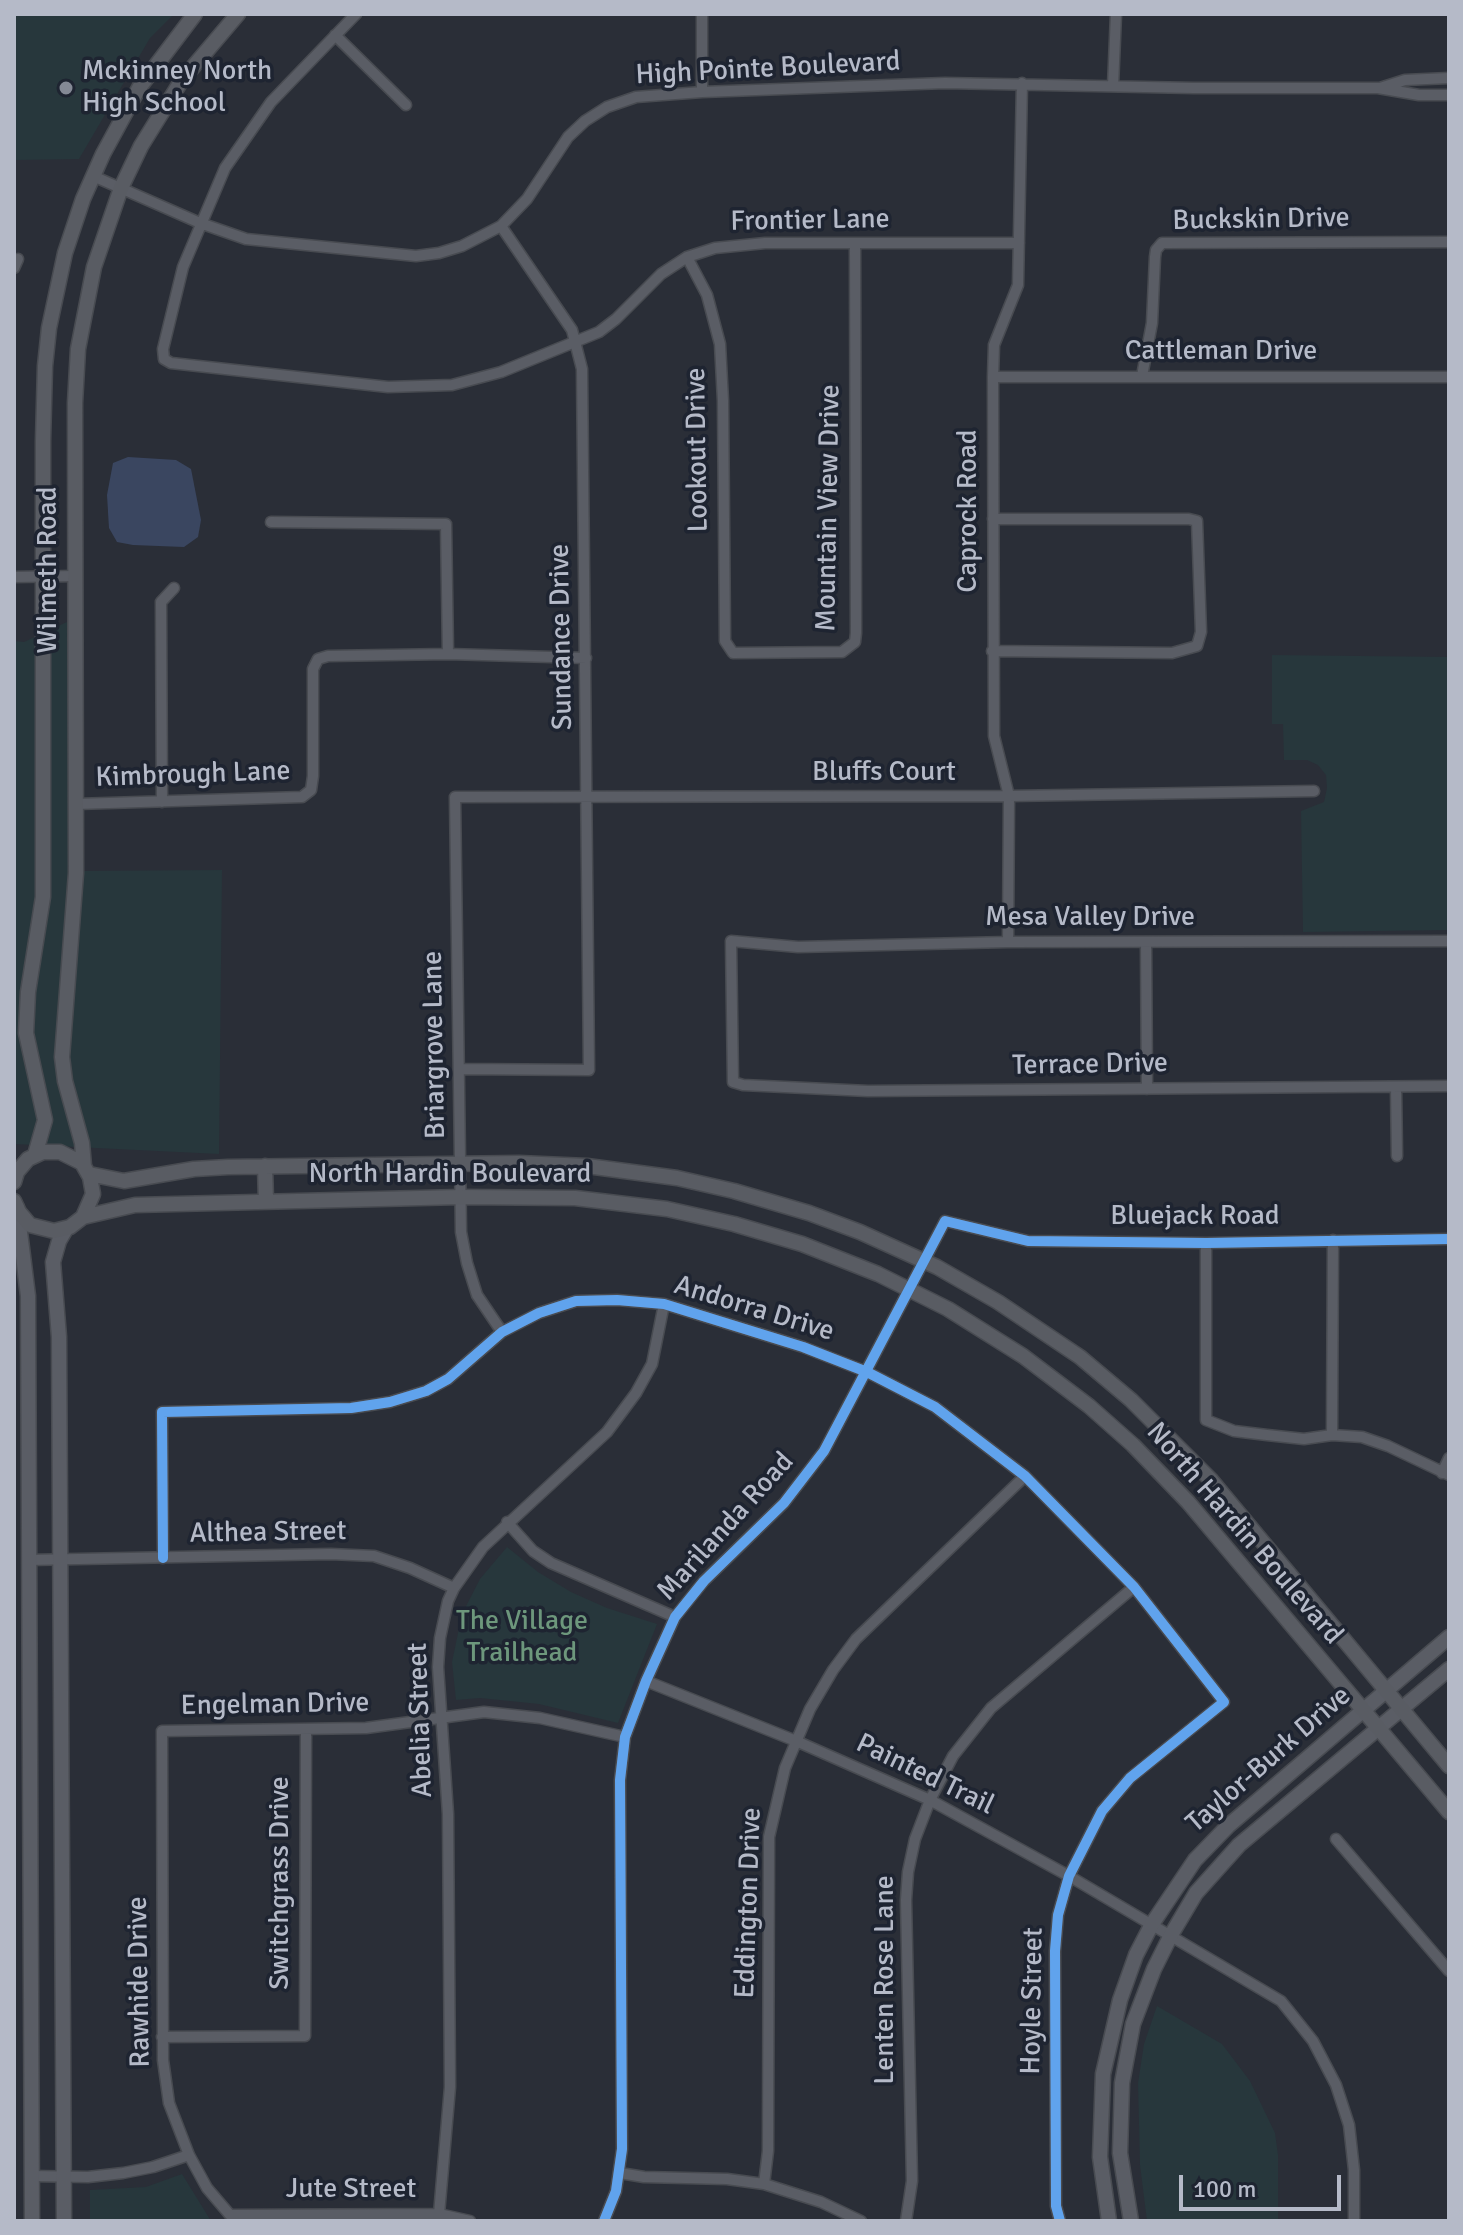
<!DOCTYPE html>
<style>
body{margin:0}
#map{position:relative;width:1463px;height:2235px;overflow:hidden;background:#2a2e37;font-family:Signika,sans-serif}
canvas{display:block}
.frame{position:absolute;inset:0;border:16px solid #b5bac8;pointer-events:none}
.scale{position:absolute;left:1179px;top:2175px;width:162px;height:36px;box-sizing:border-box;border:4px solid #b5bac8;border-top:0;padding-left:10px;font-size:24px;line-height:28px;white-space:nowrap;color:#b5bac8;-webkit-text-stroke:6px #1e2431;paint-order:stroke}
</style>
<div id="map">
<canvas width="1463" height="2235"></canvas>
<div class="frame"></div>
<div class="scale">100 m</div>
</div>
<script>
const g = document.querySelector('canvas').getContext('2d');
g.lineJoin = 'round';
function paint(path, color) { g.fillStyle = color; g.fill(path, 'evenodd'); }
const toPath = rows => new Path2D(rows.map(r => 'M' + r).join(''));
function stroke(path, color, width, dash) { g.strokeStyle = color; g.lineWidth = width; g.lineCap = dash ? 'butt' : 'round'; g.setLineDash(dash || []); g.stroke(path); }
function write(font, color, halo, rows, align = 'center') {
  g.font = font + ' Signika,sans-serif'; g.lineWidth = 7; g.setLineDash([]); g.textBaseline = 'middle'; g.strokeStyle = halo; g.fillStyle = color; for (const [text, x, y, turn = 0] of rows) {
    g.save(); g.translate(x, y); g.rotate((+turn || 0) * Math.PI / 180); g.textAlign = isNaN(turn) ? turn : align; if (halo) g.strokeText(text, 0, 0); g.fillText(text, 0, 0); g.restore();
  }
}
const green = toPath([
 [14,14,174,14,150,38,79,159,14,160],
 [82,615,82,871,222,870,219,1154,14,1144,14,641,24,642],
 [1272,655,1449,657,1449,930,1303,932,1301,811,1324,802,1327,788,1326,775,1318,765,1307,760,1284,760,1283,724,1272,724],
 [507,1547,538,1572,571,1592,607,1608,657,1624,618,1723,539,1704,480,1698,456,1700,452,1662,462,1614,480,1579],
 [1157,2006,1222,2044,1250,2081,1275,2133,1278,2155,1278,2221,1147,2221,1140,2165,1138,2083,1144,2044],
 [182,2174,211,2221,90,2221,90,2190,146,2187]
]);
const water = toPath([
 [128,457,176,460,191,469,201,520,198,537,184,547,133,545,117,542,109,528,107,495,113,463]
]);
const minor = toPath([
 [356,14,271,102,225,168,183,267,163,349,164,359,171,363,388,387,452,385,501,372,599,332,616,319,661,274,687,257,715,248,765,243,1019,243],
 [702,14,702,92],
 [335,35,406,105],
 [1113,86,1116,14],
 [1380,88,1405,80,1449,78],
 [93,176,200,223,246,239,416,256,439,253,462,246,501,226,527,199,568,137,585,121,607,107,636,97,702,92,945,83,1194,88,1378,88,1419,95,1449,95],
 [687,257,707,295,720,344,723,401,725,641,733,653,842,652,855,642,856,633,855,243],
 [14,268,18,259],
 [1142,376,1152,323,1155,257,1156,250,1162,243,1449,242],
 [993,377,1449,377],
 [271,522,446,524,448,654],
 [14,577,75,576],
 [992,651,1172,653,1197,646,1201,632,1197,521,1189,519,993,519],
 [162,802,161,602,174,588],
 [76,804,302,797,311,790,313,776,313,669,318,659,328,656,448,654,586,658],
 [1449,941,1008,942,798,947,731,941,733,1082,743,1085,868,1091,1449,1086],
 [1008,942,1009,796,994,736,993,377,994,345,1018,285,1022,83],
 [1146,942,1147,1089],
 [460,1069,589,1070,582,369,572,330,501,226],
 [1396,1087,1397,1156],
 [1206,1243,1206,1420,1234,1431,1267,1435,1304,1439,1332,1435,1362,1437,1388,1446,1449,1475],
 [502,1332,477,1295,467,1263,461,1232,455,797,1009,796,1314,791],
 [1332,1435,1333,1240],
 [1442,1473,1449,1458],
 [507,1522,533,1551,551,1563,675,1617],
 [163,1558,162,1412,351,1408,390,1402,426,1391,448,1379,502,1332,539,1313,576,1301,617,1300,664,1304,803,1347,867,1372,935,1407,1025,1476,1134,1587,1224,1702,1130,1778,1102,1811,1069,1876,1058,1915,1055,1951,1056,2206,1060,2221],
 [28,1560,331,1554,374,1556,410,1568,454,1588],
 [646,1681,796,1741,930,1800,1069,1876,1281,2001,1313,2041,1336,2085,1349,2125,1354,2170,1354,2221],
 [1336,1839,1449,1971],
 [162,2037,305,2036,306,1731],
 [620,2173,644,2177,727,2179,764,2184,821,2202,861,2221],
 [32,2176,88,2177,123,2173,153,2167,189,2155],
 [764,2184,768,2151,769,1837,785,1768,810,1709,833,1670,856,1639,1025,1476],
 [439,2214,450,2087,448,1814,438,1667,440,1638,448,1601,454,1588,483,1547,607,1432,636,1393,652,1364,664,1304],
 [470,2221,439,2214,230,2215,207,2188,189,2155,169,2103,163,2060,162,1731,366,1728,484,1712,540,1718,625,1737],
 [604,2221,616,2191,622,2149,620,1780,625,1737,646,1681,675,1617,704,1581,784,1503,824,1451,945,1221,1028,1241,1206,1243,1449,1239],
 [906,2221,912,2181,906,1900,908,1872,915,1839,930,1800,953,1756,991,1708,1134,1587]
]);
const tertiary = toPath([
 [17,1208,28,1296,32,2221],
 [64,2221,59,1337,53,1262,59,1241,66,1229],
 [1109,2221,1100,2157,1103,2074,1120,2000,1136,1955,1152,1924,1195,1860,1228,1826,1449,1637],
 [1131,2221,1120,2153,1122,2083,1133,2024,1154,1969,1171,1935,1196,1893,1239,1845,1449,1669]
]);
const secondary = toPath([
 [35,1155,45,1120,26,1033,28,992,43,897,43,441,45,366,49,328,65,253,83,199,103,154,139,88,195,14],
 [84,1166,82,1143,65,1081,62,1057,76,873,75,403,78,349,94,267,121,188,141,146,182,80,238,14],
 [265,1166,266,1202],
 [89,1174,124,1181,194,1169,228,1167,519,1163,587,1166,677,1178,734,1191,809,1213,860,1232,937,1267,998,1302,1080,1357,1131,1400,1211,1480,1449,1766],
 [14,1182,17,1172,28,1159,43,1152,60,1152,82,1163,90,1177,93,1194,83,1217,70,1227,54,1231,30,1225,19,1212,14,1201],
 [83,1217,135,1205,461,1197,575,1198,667,1209,734,1224,802,1244,878,1274,948,1309,1023,1356,1089,1406,1133,1445,1188,1502,1449,1812]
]);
const cycleway = toPath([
 [163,1558,162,1412,351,1408,390,1402,426,1391,448,1379,502,1332,539,1313,576,1301,617,1300,664,1304,803,1347,867,1372,935,1407,1025,1476,1134,1587,1224,1702,1130,1778,1102,1811,1069,1876,1058,1915,1055,1951,1056,2206,1060,2221],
 [604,2221,616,2191,622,2149,620,1780,625,1737,646,1681,675,1617,704,1581,784,1503,824,1451,945,1221,1028,1241,1206,1243,1449,1239]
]);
const markers = [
 [66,88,8,"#848995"]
];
const streetNames = [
 ["High Pointe Boulevard",768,69,-3],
 ["Buckskin Drive",1261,220,-1],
 ["Frontier Lane",810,221,-1],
 ["Cattleman Drive",1221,352],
 ["Lookout Drive",698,450,-91],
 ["Mountain View Drive",829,508,-89],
 ["Caprock Road",969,511,-90],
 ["Wilmeth Road",49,570,-90],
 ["Sundance Drive",562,637,-91],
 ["Bluffs Court",884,773],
 ["Kimbrough Lane",193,775,-2],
 ["Mesa Valley Drive",1090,918],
 ["Briargrove Lane",435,1045,-91],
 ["Terrace Drive",1090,1065,-1],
 ["North Hardin Boulevard",450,1175],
 ["Bluejack Road",1195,1217],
 ["Andorra Drive",754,1309,17],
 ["Marilanda Road",726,1527,-48],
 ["Althea Street",268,1533,-1],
 ["North Hardin Boulevard",1244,1534,49],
 ["Engelman Drive",275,1705,-1],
 ["Abelia Street",421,1720,-92],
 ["Taylor-Burk Drive",1269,1760,-41],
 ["Painted Trail",925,1775,26],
 ["Switchgrass Drive",281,1883,-90],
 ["Eddington Drive",749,1903,-88],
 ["Lenten Rose Lane",886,1980,-90],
 ["Rawhide Drive",140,1982,-91],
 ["Hoyle Street",1033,2001,-89],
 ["Jute Street",351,2190]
];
const poiNames = [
 ["Mckinney North",82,72],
 ["High School",82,104]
];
const parkNames = [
 ["The Village",522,1622],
 ["Trailhead",522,1654]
];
paint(green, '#27373c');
paint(water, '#3a4660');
stroke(minor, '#484b51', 13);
stroke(tertiary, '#484b51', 17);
stroke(secondary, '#484b51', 17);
stroke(minor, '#5a5d65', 10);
stroke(tertiary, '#5a5d65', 14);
stroke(secondary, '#595c63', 14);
stroke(cycleway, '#60a3ed', 10);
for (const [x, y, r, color] of markers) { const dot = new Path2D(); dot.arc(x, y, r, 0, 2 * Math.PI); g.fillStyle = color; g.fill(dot); stroke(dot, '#1e2431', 3); }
write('28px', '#b5bac8', '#1e2431', streetNames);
write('28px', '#b5bac8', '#1e2431', poiNames, 'left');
write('28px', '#6d977c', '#1e2431', parkNames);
</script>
